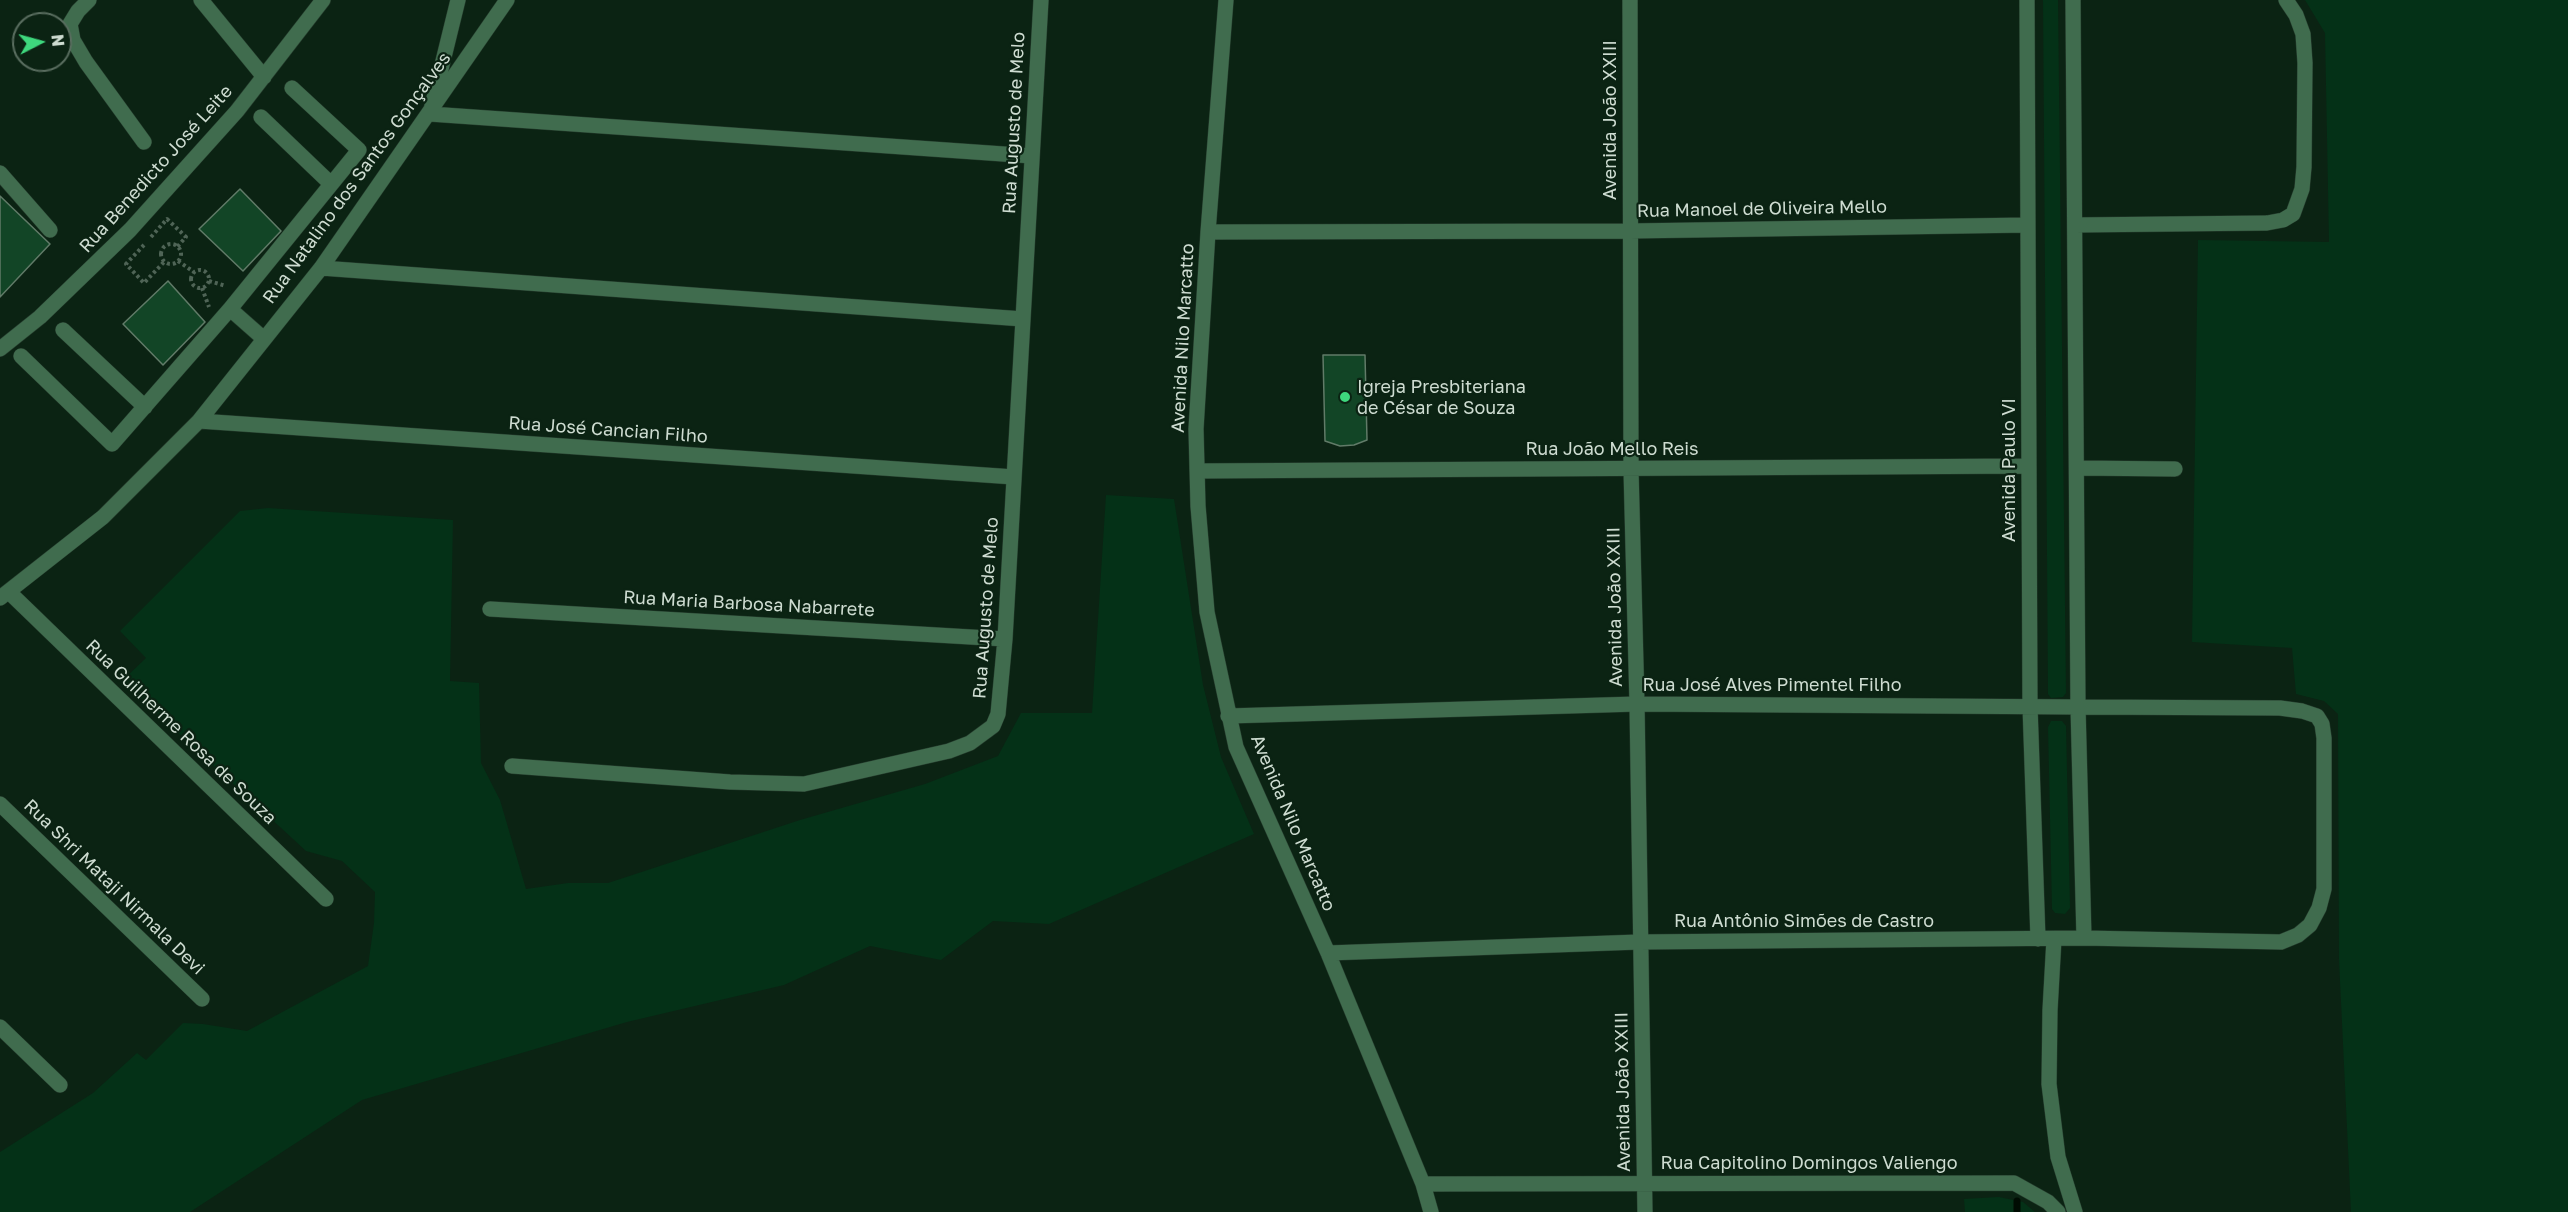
<!DOCTYPE html>
<meta charset="utf-8">
<style>
body{margin:0}
#map{position:relative;width:2568px;height:1212px;overflow:hidden;background:#0b2313;font-family:"Golos Text",sans-serif}
canvas{display:block}
.north{position:absolute;left:12px;top:12px;width:60px;height:60px;box-sizing:border-box;background:#0b2313;border:2px solid #596d5f;border-radius:50%;rotate:84deg;font-size:16px;font-weight:700;line-height:24px;text-align:center;color:#cedcd1}
.north::after{content:'';display:block;margin:auto;width:21px;height:27px;background:#3ed77d;clip-path:polygon(50% 0,100% 100%,50% 72%,0 100%)}
</style>
<div id="map">
<canvas width="2568" height="1212"></canvas>
<div class="north">N</div>
</div>
<script>
const g = document.querySelector('canvas').getContext('2d');
g.lineJoin = 'round';
function paint(path, color) { g.fillStyle = color; g.fill(path, 'evenodd'); }
const toPath = rows => new Path2D(rows.map(r => 'M' + r).join(''));
function stroke(path, color, width, dash) { g.strokeStyle = color; g.lineWidth = width; g.lineCap = dash ? 'butt' : 'round'; g.setLineDash(dash || []); g.stroke(path); }
function write(font, color, halo, rows, align = 'center') {
  g.font = font + ' "Golos Text",sans-serif'; g.lineWidth = 4.5; g.setLineDash([]); g.textBaseline = 'middle'; g.strokeStyle = halo; g.fillStyle = color; for (const [text, x, y, turn = 0] of rows) {
    g.save(); g.translate(x, y); g.rotate((+turn || 0) * Math.PI / 180); g.textAlign = isNaN(turn) ? turn : align; if (halo) g.strokeText(text, 0, 0); g.fillText(text, 0, 0); g.restore();
  }
}
const green = toPath([
 [2043,0,2058,0,2066,693,2063,697,2051,698,2048,694],
 [2305,0,2568,0,2568,1212,2351,1212,2339,960,2338,714,2324,701,2296,694,2292,648,2192,642,2198,240,2329,242,2325,33],
 [1106,495,1174,499,1203,685,1221,757,1254,834,1049,924,993,921,941,960,870,946,784,985,627,1022,362,1100,190,1212,0,1212,0,1152,93,1093,137,1053,146,1060,183,1023,203,1024,247,1031,368,966,374,923,375,892,342,861,306,851,122,681,146,658,120,631,240,511,268,508,453,520,450,681,479,683,481,763,500,800,526,889,568,883,608,883,800,820,925,784,998,756,1021,713,1092,713],
 [2051,721,2062,721,2066,726,2070,908,2065,914,2055,913,2052,909,2048,727],
 [1999,1197,2023,1202,2035,1212,1965,1212,1964,1199]
]);
const stream = toPath([
 [2017,1201,2017,1212]
]);
const building = toPath([
 [240,189,281,231,243,271,199,229,240,189],
 [0,196,50,244,0,297,0,196],
 [168,281,205,322,163,365,123,324,168,281],
 [1323,355,1365,355,1367,440,1354,445,1340,446,1325,441,1323,355]
]);
const path = toPath([
 [151,237,167,219,186,237,177,247],
 '161 254a10 10 0 1 1 20 0a10 10 0 1 1-20 0Z',
 [144,245,126,264,144,283,164,262],
 [178,261,194,272],
 '191 279a9 9 0 1 1 18 0a9 9 0 1 1-18 0Z',
 [209,281,226,286],
 [202,288,209,307]
]);
const minor = toPath([
 [89,0,78,11,70,24,73,40,86,62,144,142],
 [201,0,264,77],
 [458,0,430,114,1032,156],
 [1226,0,1208,232,1196,429,1198,506,1207,612,1236,747,1328,953,1423,1184,1431,1212],
 [1630,0,1631,469,1637,704,1645,1212],
 [2027,0,2030,706,2038,939],
 [2073,0,2078,707,2084,938],
 [261,117,331,184],
 [0,173,50,230],
 [2075,225,2267,223,2283,220,2293,214,2302,189,2304,167,2305,63,2303,34,2296,15,2286,0],
 [1208,232,1630,231,2028,225],
 [321,268,1023,319],
 [230,309,359,150,292,88],
 [63,330,145,407],
 [0,349,40,317,130,230,237,111,323,0],
 [21,356,112,444,230,309,264,339],
 [199,421,1014,477],
 [2077,468,2175,469],
 [1197,471,2028,466],
 [9,592,326,899],
 [0,598,103,517,199,421,321,268,507,0],
 [490,609,1005,639],
 [1228,716,1637,704,2078,707,2280,708,2302,711,2317,716,2322,724,2324,738,2324,889,2319,908,2310,925,2298,935,2281,942,2084,938,1639,942,1328,953],
 [512,766,730,782,804,784,949,751,970,743,993,726,998,714,1005,639,1041,0],
 [0,804,202,999],
 [2054,939,2050,1010,2049,1084,2058,1157,2075,1212],
 [0,1027,60,1085],
 [1423,1184,2014,1183,2048,1202,2058,1212]
]);
const markers = [
 [1345,397,6,"#3ed77d"]
];
const streetNames = [
 ["Avenida João XXIII",1610,120,-90],
 ["Rua Augusto de Melo",1014,123,-87],
 ["Rua Benedicto José Leite",156,169,-48],
 ["Rua Natalino dos Santos Gonçalves",357,178,-54],
 ["Rua Manoel de Oliveira Mello",1762,209,-1],
 ["Avenida Nilo Marcatto",1183,338,-87],
 ["Rua José Cancian Filho",608,430,4],
 ["Rua João Mello Reis",1612,449],
 ["Avenida Paulo VI",2009,470,-90],
 ["Rua Maria Barbosa Nabarrete",749,604,3],
 ["Avenida João XXIII",1615,607,-91],
 ["Rua Augusto de Melo",986,608,-86],
 ["Rua José Alves Pimentel Filho",1772,685],
 ["Rua Guilherme Rosa de Souza",181,732,44],
 ["Avenida Nilo Marcatto",1293,823,67],
 ["Rua Shri Mataji Nirmala Devi",114,887,44],
 ["Rua Antônio Simões de Castro",1804,921],
 ["Avenida João XXIII",1623,1092,-91],
 ["Rua Capitolino Domingos Valiengo",1809,1163]
];
const poiNames = [
 ["Igreja Presbiteriana",1357,387],
 ["de César de Souza",1357,408]
];
paint(green, '#043117');
stroke(stream, '#000c02', 7);
paint(building, '#124526');
stroke(building, '#617b68', 1.5);
stroke(minor, '#263d2e', 16);
stroke(path, '#4f6456', 4, [3, 3]);
stroke(minor, '#406c4e', 15);
for (const [x, y, r, color] of markers) { const dot = new Path2D(); dot.arc(x, y, r, 0, 2 * Math.PI); g.fillStyle = color; g.fill(dot); stroke(dot, '#0b2313', 2); }
write('18px', '#cedcd1', '#0b2313', streetNames);
write('18px', '#cedcd1', '#0b2313', poiNames, 'left');
</script>
